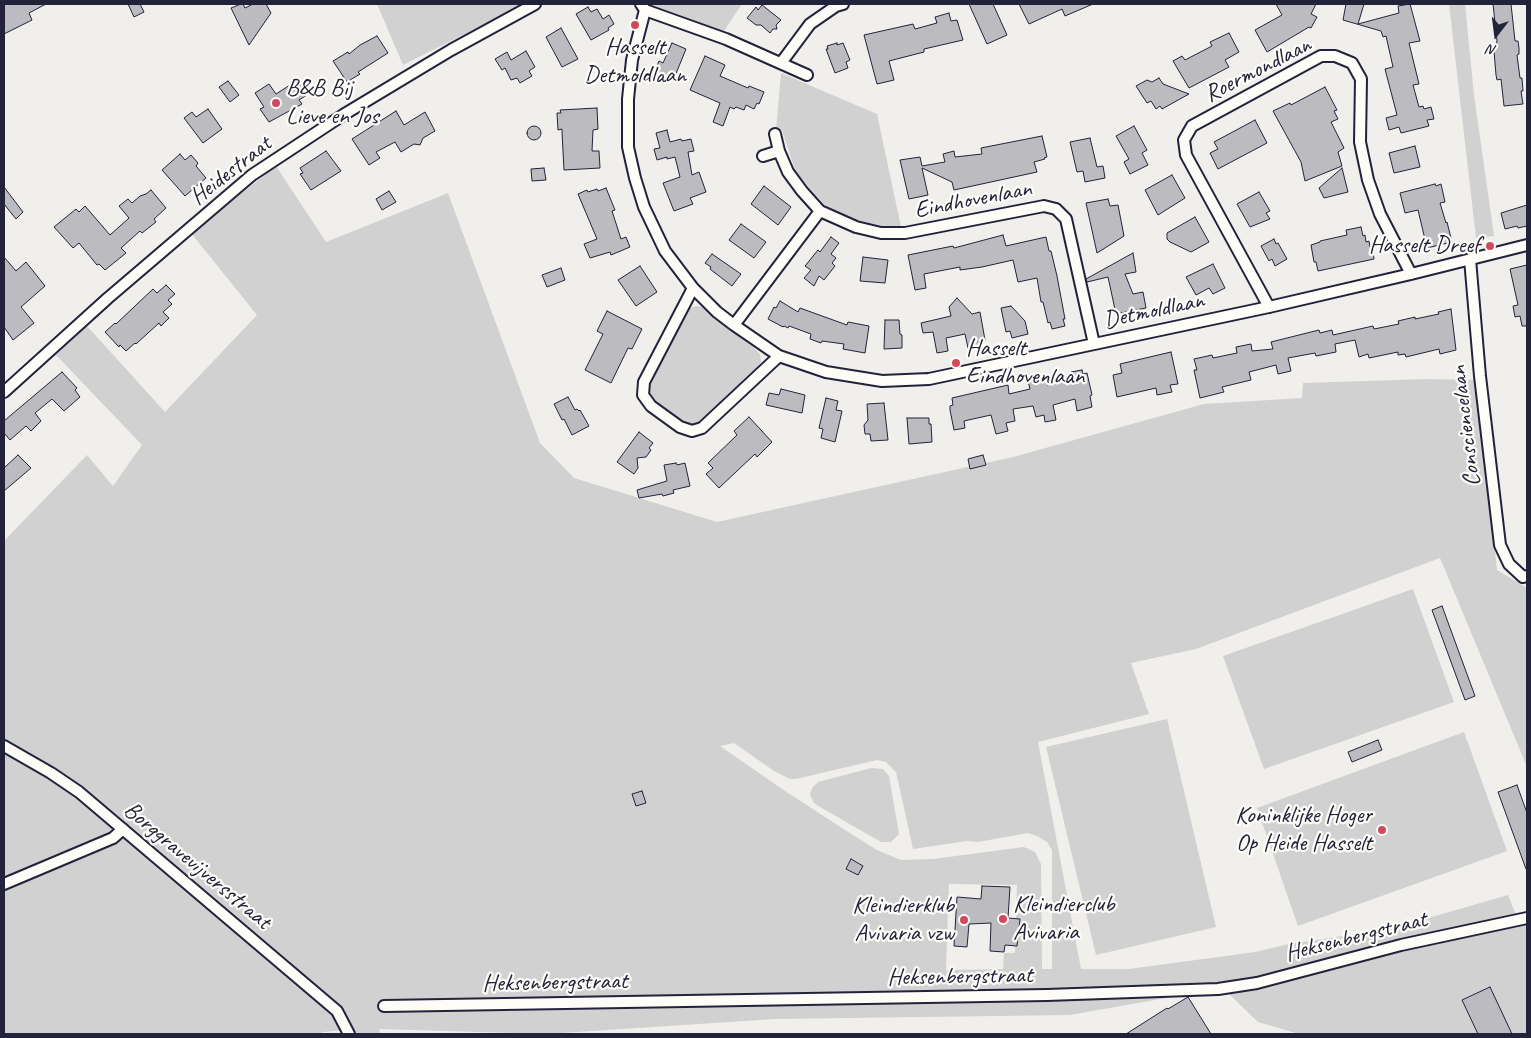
<!DOCTYPE html>
<style>
body{margin:0}
#map{position:relative;width:1531px;height:1038px;overflow:hidden;background:#f0efec;font-family:Caveat,sans-serif}
canvas{display:block}
.frame{position:absolute;inset:0;border:5px solid #22223b;pointer-events:none}
.north{position:absolute;left:1471px;top:10px;width:50px;height:50px;-webkit-text-stroke:4px #fdfcf7;paint-order:stroke;rotate:195deg;font-size:14px;font-weight:700;line-height:20px;text-align:center;color:#22223b}
.north::after{content:'';display:block;margin:auto;width:18px;height:22px;background:#22223b;clip-path:polygon(50% 0,100% 100%,50% 72%,0 100%)}
</style>
<div id="map">
<canvas width="1531" height="1038"></canvas>
<div class="frame"></div>
<div class="north">N</div>
</div>
<script>
const g = document.querySelector('canvas').getContext('2d');
g.lineJoin = 'round';
function paint(path, color) { g.fillStyle = color; g.fill(path, 'evenodd'); }
const toPath = rows => new Path2D(rows.map(r => 'M' + r).join(''));
function stroke(path, color, width, dash) { g.strokeStyle = color; g.lineWidth = width; g.lineCap = dash ? 'butt' : 'round'; g.setLineDash(dash || []); g.stroke(path); }
function write(font, color, halo, rows, align = 'center') {
  g.font = font + ' Caveat,sans-serif'; g.lineWidth = 4.5; g.setLineDash([]); g.textBaseline = 'middle'; g.strokeStyle = halo; g.fillStyle = color; for (const [text, x, y, turn = 0] of rows) {
    g.save(); g.translate(x, y); g.rotate((+turn || 0) * Math.PI / 180); g.textAlign = isNaN(turn) ? turn : align; if (halo) g.strokeText(text, 0, 0); g.fillText(text, 0, 0); g.restore();
  }
}
const green = toPath([
 [377,4,524,4,403,65],
 [650,4,742,4,724,31],
 [1449,4,1465,4,1474,95,1494,236,1476,238],
 [781,73,877,114,901,227,882,226,852,219,839,214,824,204,811,190,795,170,782,130,776,130],
 [276,166,326,242,448,193,540,443,574,478,717,522,1013,457,1204,404,1302,398,1303,383,1427,379,1477,380,1497,570,1527,588,1527,767,1440,558,1196,649,1131,663,1149,714,1038,742,1081,969,1129,969,1255,952,1289,944,1390,929,1508,895,1520,925,1527,924,1527,1034,1299,1034,1258,1022,1226,991,1172,997,1070,1015,775,1019,546,1034,379,1029,380,1034,353,1034,352,1029,324,1032,316,1034,4,1034,4,541,87,455,113,486,142,445,56,355,87,326,165,412,257,315,191,233],
 [734,743,774,771,790,779,796,779,877,760,886,762,896,772,913,849,967,841,978,842,1028,833,1037,836,1047,842,1052,850,1052,969,1042,969,1041,864,1035,852,1024,847,933,859,901,860,877,850,845,830,782,789,720,746],
 [949,884,1017,885,1015,953,1004,953,1003,969,946,970],
 [696,306,703,307,728,329,753,347,760,354,761,362,756,371,700,423,691,426,687,426,652,402,647,395,647,385,687,309],
 [1413,589,1454,702,1264,769,1223,656],
 [1167,719,1216,927,1096,955,1046,747],
 [1464,732,1507,851,1298,926,1257,808],
 [871,768,883,769,889,776,899,834,891,842,881,842,820,807,814,803,810,795,812,788,818,782]
]);
const building = toPath([
 [4,4,46,4,29,13,32,20,4,34,4,4],
 [128,4,140,4,144,12,134,17,128,4],
 [241,4,243,4,245,8,253,4,266,4,271,13,249,45,231,8,241,4],
 [969,4,993,4,1007,35,987,44,969,4],
 [1019,4,1093,4,1065,16,1062,9,1029,24,1019,4],
 [1276,4,1316,4,1311,14,1317,17,1311,28,1309,27,1267,52,1255,30,1282,15,1276,4],
 [1346,4,1364,4,1358,24,1399,13,1398,6,1410,4,1420,41,1409,43,1419,84,1413,85,1419,107,1423,106,1424,109,1431,107,1434,119,1427,120,1429,126,1401,133,1399,127,1389,130,1386,118,1397,115,1385,69,1393,67,1386,36,1383,37,1381,31,1343,20,1346,4],
 [1493,4,1511,4,1515,41,1518,41,1519,48,1519,54,1517,55,1520,78,1522,78,1523,91,1521,91,1523,104,1504,106,1501,79,1497,80,1496,75,1494,51,1495,50,1497,41,1493,4],
 [762,5,781,20,776,25,777,29,773,29,770,33,761,25,756,25,747,18,756,7,758,10,762,5],
 [588,7,591,12,597,9,603,19,609,15,614,24,608,28,609,30,591,40,576,14,588,7],
 [949,13,951,21,957,20,963,40,924,49,924,52,889,61,894,80,877,84,864,35,913,24,915,29,937,23,935,17,949,13],
 [561,28,578,59,562,67,546,37,561,28],
 [1229,33,1239,52,1225,60,1229,67,1189,88,1173,61,1182,56,1185,60,1212,46,1210,42,1229,33],
 [377,36,388,53,358,72,360,74,347,82,333,61,348,52,349,54,360,45,377,36],
 [672,43,686,49,673,81,654,73,659,61,663,63,672,43],
 [837,43,837,45,843,43,850,60,846,62,848,68,835,73,826,49,828,49,827,46,837,43],
 [526,51,535,67,529,71,532,76,520,83,517,78,511,80,505,68,502,70,495,59,507,52,511,60,526,51],
 [705,56,725,65,720,76,748,88,749,86,764,92,759,104,757,103,754,109,746,105,744,110,736,107,734,109,730,107,723,126,713,122,720,103,690,90,705,56],
 [1159,78,1163,84,1189,94,1162,109,1160,106,1156,109,1151,101,1147,103,1136,86,1147,80,1152,82,1159,78],
 [228,81,239,95,230,102,219,87,228,81],
 [299,82,307,95,299,100,302,104,269,122,260,109,264,107,255,93,269,84,276,94,290,85,291,87,299,82],
 [1325,87,1337,110,1334,111,1338,119,1331,122,1344,148,1338,152,1342,166,1305,181,1301,162,1273,111,1290,103,1291,105,1325,87],
 [597,108,598,129,593,130,592,151,599,151,600,168,564,170,562,132,562,129,558,130,557,113,561,113,560,110,597,108],
 [208,109,222,129,203,143,184,118,192,112,196,117,208,109],
 [396,111,404,125,425,112,435,131,423,138,420,145,414,144,401,152,395,142,376,152,380,158,369,165,352,139,396,111],
 [1255,120,1267,143,1218,169,1210,153,1218,149,1214,142,1255,120],
 [1134,126,1147,150,1142,153,1148,165,1130,174,1124,162,1129,159,1116,136,1134,126],
 '527 133a7 7 0 1 1 14 0a7 7 0 1 1-14 0Z',
 [667,130,670,142,681,139,682,141,691,139,694,151,688,152,692,175,699,172,706,192,690,198,693,204,674,211,663,183,680,177,675,157,667,159,667,157,657,160,654,149,660,148,656,133,667,130],
 [1042,136,1047,157,1044,158,1045,159,1034,162,1037,172,954,190,952,182,922,168,928,195,909,199,900,160,920,157,922,166,945,162,943,154,954,151,955,157,982,154,981,148,1042,136],
 [1090,138,1097,167,1103,166,1105,178,1085,182,1083,171,1077,172,1070,142,1090,138],
 [1415,146,1420,167,1394,173,1389,153,1415,146],
 [326,151,341,171,311,190,300,174,303,173,300,168,326,151],
 [180,154,185,160,191,155,198,163,196,166,206,178,185,196,162,170,180,154],
 [544,168,546,180,532,181,531,169,544,168],
 [1342,168,1348,192,1324,198,1319,188,1342,168],
 [1172,175,1185,198,1158,215,1145,190,1172,175],
 [1435,184,1436,186,1441,184,1445,202,1440,203,1446,223,1447,222,1452,242,1427,248,1418,210,1405,213,1400,193,1435,184],
 [764,186,791,207,778,225,751,204,764,186],
 [4,187,23,212,16,219,4,204,4,187],
 [606,188,615,210,612,211,621,239,626,237,630,247,611,255,610,252,590,258,584,244,597,239,578,194,587,190,588,192,597,189,598,191,606,188],
 [151,190,166,208,154,219,156,222,142,233,140,231,121,248,126,253,105,270,99,264,97,265,79,243,73,248,54,227,76,209,79,212,85,206,110,235,129,218,119,206,128,199,132,203,140,196,146,194,151,190],
 [389,191,396,202,382,210,376,199,389,191],
 [1259,192,1270,211,1266,213,1270,219,1250,227,1237,204,1259,192],
 [1108,199,1110,206,1118,205,1124,236,1097,253,1086,203,1108,199],
 [1527,205,1527,226,1518,228,1517,226,1505,229,1501,213,1527,205],
 [1195,217,1209,242,1191,252,1170,242,1167,239,1167,233,1195,217],
 [741,224,766,242,754,258,729,240,741,224],
 [1361,227,1363,236,1365,235,1366,242,1369,241,1370,247,1372,246,1374,259,1318,271,1316,262,1314,262,1311,245,1320,242,1320,241,1347,235,1346,230,1361,227],
 [1003,235,1006,246,1046,237,1049,251,1051,251,1057,276,1065,319,1063,319,1065,326,1052,329,1050,322,1048,323,1043,302,1041,302,1037,278,1018,282,1013,260,982,267,960,270,960,267,924,274,926,288,915,290,908,255,953,246,954,248,1003,235],
 [831,237,839,243,831,254,836,258,832,263,835,266,824,280,819,276,814,286,804,278,811,270,805,266,818,250,820,252,831,237],
 [1274,239,1276,244,1278,243,1287,259,1275,266,1272,259,1269,261,1261,246,1274,239],
 [1133,253,1136,272,1125,274,1133,294,1143,292,1146,308,1116,314,1108,277,1087,282,1086,279,1133,253],
 [712,254,741,274,732,286,710,269,711,267,705,263,712,254],
 [4,257,16,271,26,262,45,286,21,307,34,323,13,340,4,327,4,257],
 [863,257,888,260,885,283,860,281,863,257],
 [1213,264,1225,288,1213,294,1209,288,1196,295,1186,277,1213,264],
 [1527,265,1527,326,1522,326,1520,316,1515,317,1513,306,1518,305,1510,269,1527,265],
 [640,266,657,292,636,306,618,280,640,266],
 [561,268,565,280,547,287,542,275,561,268],
 [166,285,175,294,168,300,172,304,163,312,169,318,161,326,159,323,136,344,135,343,126,351,120,345,119,347,105,332,115,323,116,324,153,289,157,293,166,285],
 [957,298,972,314,980,312,985,340,978,342,979,345,968,348,965,334,946,338,948,351,937,353,933,332,923,333,921,323,951,316,949,307,957,298],
 [780,301,798,312,800,308,847,325,848,322,869,326,865,353,843,349,844,344,822,341,821,343,810,339,811,334,789,326,788,328,784,326,783,327,768,319,774,307,776,308,780,301],
 [1011,306,1025,321,1028,334,1012,338,1010,331,1006,332,1001,308,1011,306],
 [1451,309,1456,350,1440,354,1439,349,1406,357,1405,354,1398,355,1398,352,1369,358,1368,354,1359,357,1355,340,1335,344,1336,352,1316,356,1315,353,1288,358,1291,371,1278,374,1276,365,1249,372,1251,380,1222,387,1224,392,1200,398,1194,370,1197,370,1194,359,1212,355,1213,358,1237,353,1236,347,1251,344,1252,351,1273,349,1271,342,1319,330,1320,333,1332,330,1333,335,1373,326,1374,329,1399,324,1398,321,1415,317,1415,319,1439,314,1438,312,1451,309],
 [607,311,642,329,632,349,628,348,611,383,585,370,603,334,597,331,607,311],
 [885,320,899,320,900,334,902,335,902,348,884,349,885,320],
 [1171,352,1178,384,1170,385,1172,392,1157,395,1156,388,1117,397,1113,375,1122,373,1120,364,1171,352],
 [1082,370,1083,374,1087,373,1092,395,1090,396,1092,407,1077,411,1075,399,1053,405,1056,420,1045,422,1044,415,1036,417,1033,406,1013,409,1015,421,1006,423,1008,431,996,434,991,415,964,421,965,428,954,430,950,410,950,406,953,405,952,398,1008,385,1009,394,1030,389,1028,381,1045,377,1047,385,1072,377,1071,372,1082,370],
 [62,372,77,388,75,390,80,397,64,411,52,399,35,413,41,421,31,431,26,426,10,440,4,433,4,421,62,372],
 [781,389,805,395,802,413,766,405,769,393,779,395,781,389],
 [568,397,575,410,577,409,579,411,580,410,589,426,572,435,564,419,562,420,554,404,568,397],
 [826,398,838,401,836,410,842,411,835,442,821,438,823,429,819,428,826,398],
 [884,403,888,440,871,441,870,434,865,434,864,425,868,420,867,404,884,403],
 [749,417,772,442,757,457,755,454,719,488,706,474,713,468,708,463,737,435,734,431,749,417],
 [907,418,929,418,929,424,931,424,932,442,909,444,907,418],
 [639,432,653,443,649,448,651,450,646,457,637,458,638,468,634,474,617,462,639,432],
 [18,455,31,468,4,491,4,468,18,455],
 [983,455,986,465,970,469,968,459,983,455],
 [676,463,677,465,685,463,690,486,673,490,674,493,663,496,662,494,639,498,637,490,667,481,664,465,676,463],
 [1442,606,1475,696,1465,700,1432,610,1442,606],
 [1378,740,1382,750,1352,762,1348,752,1378,740],
 [1517,785,1527,813,1527,868,1526,869,1498,792,1517,785],
 [642,791,646,803,636,806,632,794,642,791],
 [851,859,863,866,858,875,846,869,851,859],
 [982,886,1010,887,1008,918,1020,919,1017,946,1005,945,1004,952,990,951,991,923,969,924,967,947,954,946,957,897,981,899,982,886],
 [1490,987,1512,1034,1478,1034,1462,1000,1490,987],
 [1188,997,1211,1034,1126,1034,1167,1008,1168,1009,1188,997]
]);
const minor = toPath([
 [641,4,645,10,632,60,628,99,628,147,635,178,644,207,665,251,693,288,717,312,734,325,779,356,826,372,882,381,929,379,1269,307,1411,274,1527,245],
 [645,10,726,39,807,75],
 [781,63,810,24,836,6,843,4],
 [775,134,779,151,788,172,802,191,820,211,856,227,881,233,905,233,1044,206,1056,209,1066,219,1094,344],
 [763,156,779,151],
 [1470,259,1480,376,1500,545,1509,564,1523,577,1527,576],
 [693,288,644,382,643,395,651,406,680,427,692,431,702,428,779,356],
 [1269,307,1186,155,1184,140,1192,126,1321,56,1335,56,1352,63,1361,79,1360,142,1368,180,1380,214,1411,274],
 [734,325,820,211],
 [4,392,108,298,252,175,343,115,451,50,535,4],
 [4,746,51,773,79,792,337,1011,349,1034],
 [4,884,113,838,123,829],
 [384,1006,1047,995,1218,989,1257,983,1401,945,1527,918]
]);
const markers = [
 [635,25,5,"#d1495b"],
 [276,103,5,"#d1495b"],
 [1490,246,5,"#d1495b"],
 [956,363,5,"#d1495b"],
 [1382,830,5,"#d1495b"],
 [1003,919,5,"#d1495b"],
 [964,920,5,"#d1495b"]
];
const poiNames = [
 ["Hasselt",635,48,"center"],
 ["Detmoldlaan",635,76,"center"],
 ["B&B Bij",286,89],
 ["Lieve en Jos",286,117],
 ["Hasselt Dreef",1480,246,"right"],
 ["Hasselt",966,349],
 ["Eindhovenlaan",966,377],
 ["Koninklijke Hoger",1372,816,"right"],
 ["Op Heide Hasselt",1372,844,"right"],
 ["Kleindierclub",1013,905],
 ["Avivaria",1013,933],
 ["Kleindierklub",954,906,"right"],
 ["Avivaria vzw",954,934,"right"]
];
const streetNames = [
 ["Roermondlaan",1258,70,-27],
 ["Heidestraat",231,171,-38],
 ["Eindhovenlaan",973,200,-11],
 ["Detmoldlaan",1154,311,-12],
 ["Consciencelaan",1466,426,-97],
 ["Borggravevijversstraat",197,866,40],
 ["Heksenbergstraat",1356,937,-14],
 ["Heksenbergstraat",960,977,-1],
 ["Heksenbergstraat",555,983,-1]
];
paint(green, '#d2d1d1');
paint(building, '#bcbcc0');
stroke(building, '#22223b', 1);
stroke(minor, '#22223b', 14);
stroke(minor, '#fdfcf7', 10);
for (const [x, y, r, color] of markers) { const dot = new Path2D(); dot.arc(x, y, r, 0, 2 * Math.PI); g.fillStyle = color; g.fill(dot); stroke(dot, '#fdfcf7', 2); }
write('24px', '#22223b', '#fdfcf7', poiNames, 'left');
write('24px', '#22223b', '#fdfcf7', streetNames);
</script>
